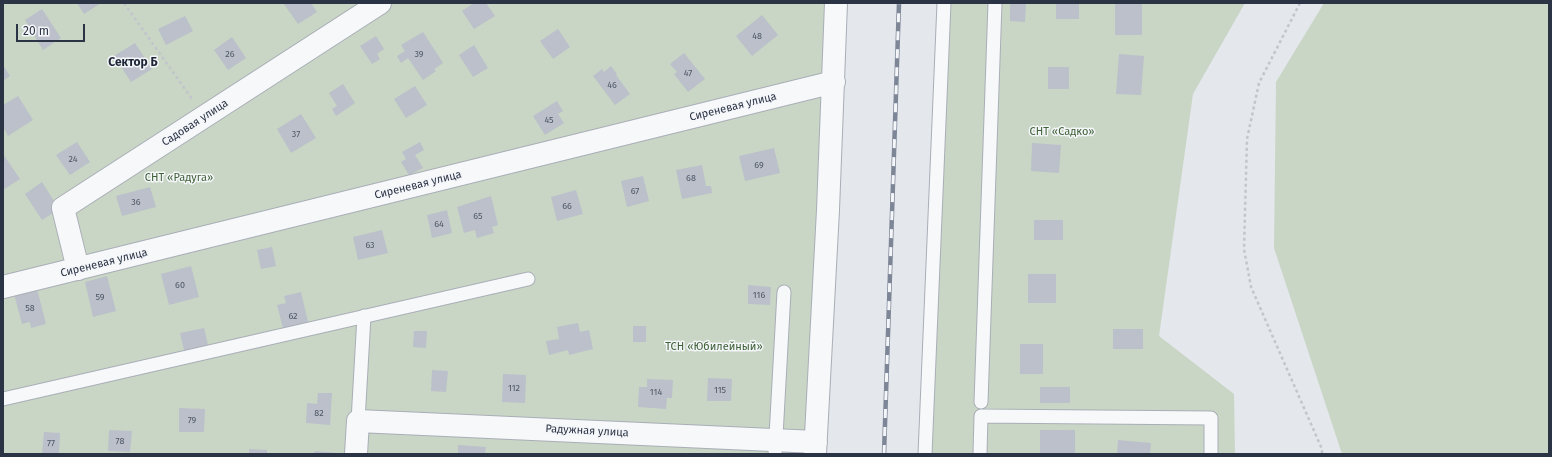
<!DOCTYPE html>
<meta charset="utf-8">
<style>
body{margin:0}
#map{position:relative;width:1552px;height:457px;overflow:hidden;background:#e4e7ec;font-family:"Fira Sans",sans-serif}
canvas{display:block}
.frame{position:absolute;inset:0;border:4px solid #2b3445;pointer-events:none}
.scale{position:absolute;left:16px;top:24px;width:69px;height:18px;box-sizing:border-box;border:2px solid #2b3445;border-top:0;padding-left:5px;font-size:12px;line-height:14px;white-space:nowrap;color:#2b3445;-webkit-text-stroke:3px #f4f6f9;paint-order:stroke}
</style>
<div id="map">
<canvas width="1552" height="457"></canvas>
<div class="frame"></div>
<div class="scale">20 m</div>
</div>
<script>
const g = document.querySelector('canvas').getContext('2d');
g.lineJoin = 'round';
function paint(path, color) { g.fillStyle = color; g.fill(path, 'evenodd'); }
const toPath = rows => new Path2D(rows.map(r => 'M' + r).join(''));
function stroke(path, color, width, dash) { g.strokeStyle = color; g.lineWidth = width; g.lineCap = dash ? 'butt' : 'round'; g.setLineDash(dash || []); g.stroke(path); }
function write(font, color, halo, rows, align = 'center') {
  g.font = font + ' "Fira Sans",sans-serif'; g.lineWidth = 3; g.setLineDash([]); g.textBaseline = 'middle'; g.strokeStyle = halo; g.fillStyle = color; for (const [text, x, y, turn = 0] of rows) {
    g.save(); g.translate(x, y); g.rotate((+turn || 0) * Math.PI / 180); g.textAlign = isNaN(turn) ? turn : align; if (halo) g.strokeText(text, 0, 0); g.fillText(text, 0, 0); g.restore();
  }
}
const green = toPath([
 [3,3,836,3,815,454,3,454],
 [942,3,1245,3,1193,94,1159,336,1234,394,1235,454,925,454],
 [1324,3,1549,3,1549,454,1342,454,1274,248,1276,82]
]);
const building = toPath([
 [77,3,101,3,84,14],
 [285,3,311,3,317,12,298,24,284,4],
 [474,3,486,3,495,16,474,29,462,11],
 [1010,3,1026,3,1025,22,1010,21],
 [1056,3,1079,3,1079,19,1056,19],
 [1115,3,1142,3,1142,35,1115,35],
 [42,9,61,38,43,50,25,20],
 [762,15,778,35,752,56,736,36],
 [185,16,193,31,166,45,158,29],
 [558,29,570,47,553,59,540,41],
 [423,32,443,63,434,69,436,71,423,80,408,58,401,63,397,56,405,51,401,45],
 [376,36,384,49,377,54,380,59,372,64,360,46],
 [232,37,246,58,228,70,214,50],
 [135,43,152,69,131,82,114,56],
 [474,45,488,68,473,77,459,55],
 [684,53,705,79,688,92,674,74,677,72,670,64],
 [1119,54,1144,56,1141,95,1116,94],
 [3,65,10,76,3,81],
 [611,66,617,74,616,75,630,94,615,105,593,76,602,69,604,72],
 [1048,67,1069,67,1069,89,1048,89],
 [343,84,355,103,336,116,332,109,337,106,329,93],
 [415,86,427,105,406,118,394,99],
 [18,96,33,120,8,136,3,127,3,105],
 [557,101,563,111,558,114,564,123,545,135,533,116],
 [301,114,316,138,291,153,277,129],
 [77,142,90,162,70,175,56,155],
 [420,142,424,150,415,155,423,168,409,175,401,162,406,159,402,152],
 [1032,143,1061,145,1059,173,1031,171],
 [774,148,780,173,745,181,739,156],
 [3,154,20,179,3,190],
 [702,165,706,186,711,186,712,193,682,199,676,170],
 [643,176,649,201,627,207,621,181],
 [42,182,59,209,42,220,25,194],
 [150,187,156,207,122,216,116,196],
 [576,190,583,214,557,221,551,197],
 [491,196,498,225,492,227,494,233,477,238,475,230,464,233,457,207],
 [447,210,452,233,432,238,427,215],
 [1034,220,1063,220,1063,240,1034,240],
 [382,230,388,253,358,260,353,237],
 [272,247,276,266,261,269,257,250],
 [191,266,199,297,169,305,161,274],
 [1028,274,1056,274,1056,303,1028,303],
 [107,276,116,311,93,317,85,282],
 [748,285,771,287,770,305,748,304],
 [37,289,46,324,31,328,30,322,22,324,14,294],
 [301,292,309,326,284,332,277,305,286,303,284,296],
 [578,323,580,332,589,330,593,349,569,355,568,350,549,355,546,341,559,339,557,327],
 [633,326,646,326,646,342,633,342],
 [204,328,209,349,185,354,180,333],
 [1113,329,1143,329,1143,349,1113,349],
 [414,331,427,331,426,348,413,347],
 [1020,344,1043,344,1043,374,1020,374],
 [432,370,448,371,446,392,431,391],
 [503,374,526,375,525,403,502,402],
 [708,378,732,379,731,401,707,401],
 [647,379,673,380,672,398,667,398,666,409,638,407,639,387,647,387],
 [1040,387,1070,387,1070,403,1040,403],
 [318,393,332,393,330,425,306,423,307,403,317,404],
 [179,408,205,409,204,432,179,432],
 [109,430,132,431,130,452,108,451],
 [1040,430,1075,430,1075,454,1040,454],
 [44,432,60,433,59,454,42,454],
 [1118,440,1151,443,1150,454,1117,454],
 [458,445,486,447,485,454,458,454],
 [249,449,267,450,267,454,249,454],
 [315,451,337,453,337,454,314,454]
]);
const path = toPath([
 [124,3,192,99],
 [1300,3,1259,83,1247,139,1244,249,1251,287,1322,449,1322,454]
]);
const service = toPath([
 [3,399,528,279],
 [981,402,995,3],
 [358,421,364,316],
 [775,454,784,292],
 [925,454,944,3],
 [980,454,981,416,1211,418,1211,454]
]);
const minor = toPath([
 [78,269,63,208,380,3],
 [3,287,834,82],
 [356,454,358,421,816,442],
 [815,454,828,210,836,3]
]);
const rail = toPath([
 [884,454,899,3]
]);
const numberNames = [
 ["48",757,36],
 ["26",230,54],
 ["39",419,54],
 ["47",688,73],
 ["46",612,85],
 ["45",549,120],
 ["37",296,134],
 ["24",73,159],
 ["69",759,165],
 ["68",691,178],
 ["67",635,191],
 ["36",136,202],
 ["66",567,206],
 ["65",478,216],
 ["64",439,224],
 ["63",370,245],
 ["60",180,285],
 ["116",759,295],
 ["59",100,297],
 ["58",30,308],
 ["62",293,316],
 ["112",514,388],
 ["115",720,390],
 ["114",656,392],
 ["82",319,413],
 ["79",192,420],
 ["78",120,441],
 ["77",51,443]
];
const streetNames = [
 ["Сиреневая улица",733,107,-14],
 ["Садовая улица",195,123,-33],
 ["Сиреневая улица",418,185,-14],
 ["Сиреневая улица",104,263,-14],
 ["Радужная улица",587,431,3]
];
const parkNames = [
 ["СНТ «Садко»",1062,132],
 ["СНТ «Радуга»",179,178],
 ["ТСН «Юбилейный»",714,347]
];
const neighbourhoodNames = [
 ["Сектор Б",133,63]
];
paint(green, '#c9d6c5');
paint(building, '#bbc0ca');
stroke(service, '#a9aeb7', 15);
stroke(minor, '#a9aeb7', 24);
stroke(path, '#c2c5cb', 2.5, [3, 3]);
stroke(service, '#f7f8fa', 13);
stroke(minor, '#f7f8fa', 22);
stroke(rail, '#7d8696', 4.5);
stroke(rail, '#f4f6f9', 3, [9]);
write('9px', '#4f5766', null, numberNames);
write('11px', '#2b3445', '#f4f6f9', streetNames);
write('11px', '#3f6138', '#f4f6f9', parkNames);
write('bold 12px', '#1d2536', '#f4f6f9', neighbourhoodNames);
</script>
